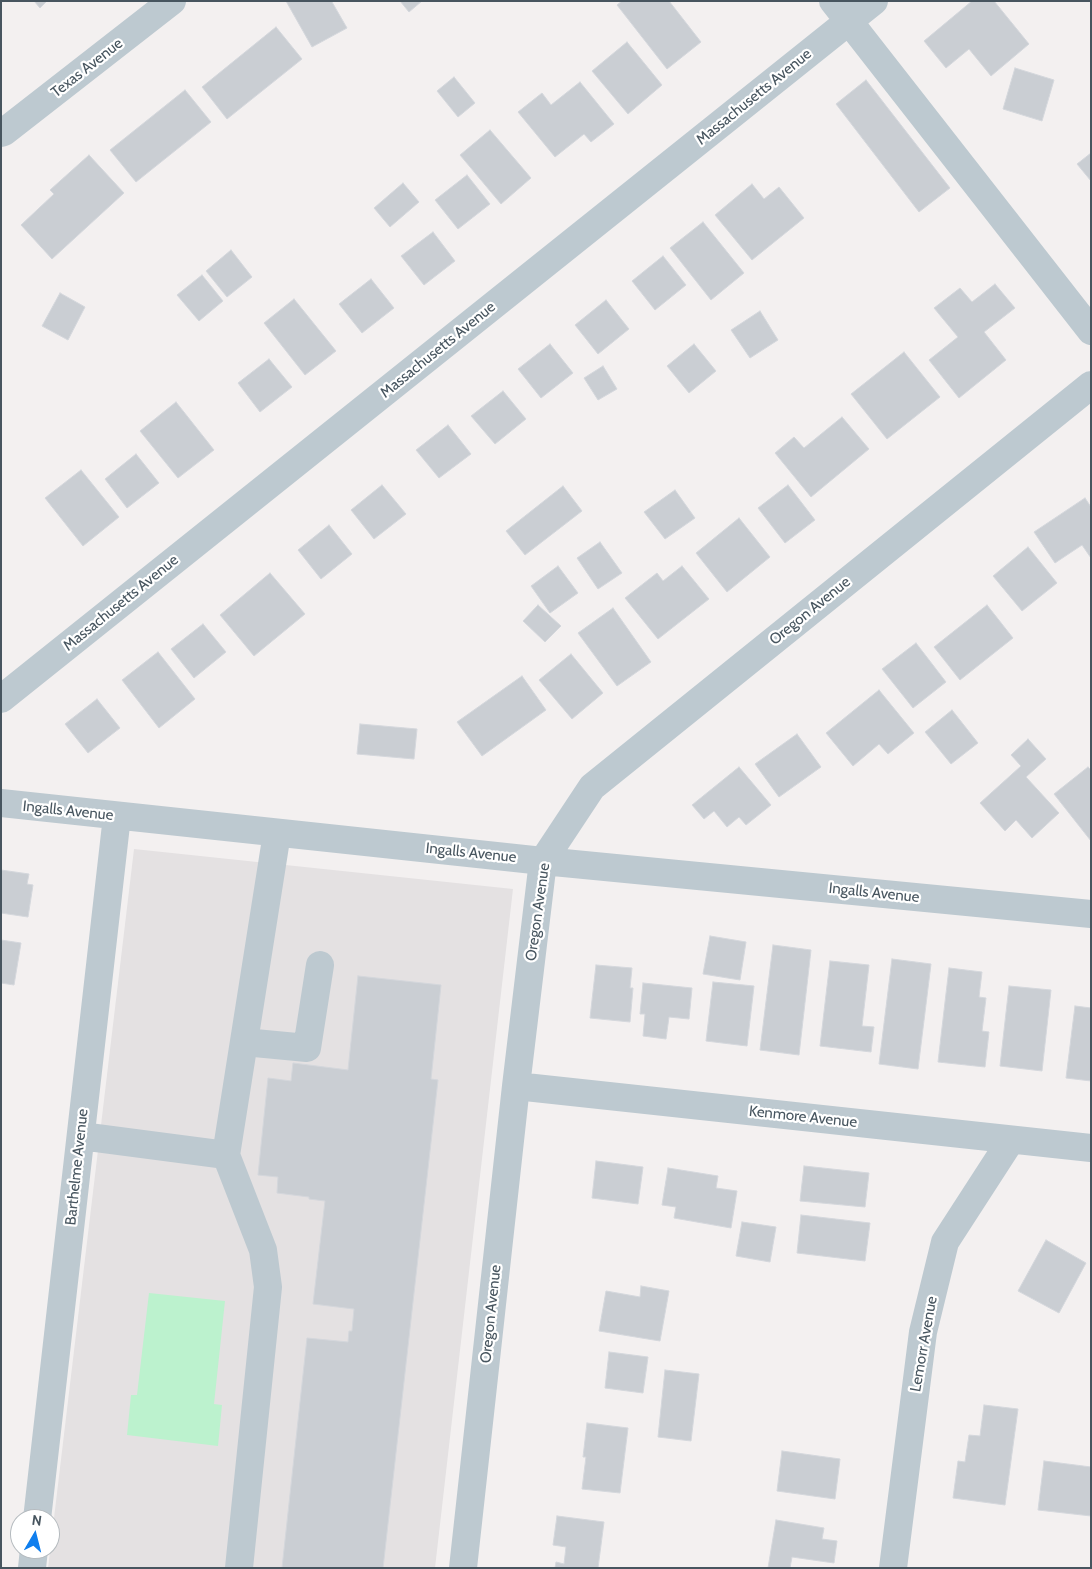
<!DOCTYPE html>
<style>
body{margin:0}
#map{position:relative;width:1092px;height:1569px;overflow:hidden;background:#f3f0f0;font-family:Cabin,sans-serif}
canvas{display:block}
.frame{position:absolute;inset:0;border:2px solid #47555f;pointer-events:none}
.north{position:absolute;left:10px;top:1509px;width:50px;height:50px;box-sizing:border-box;background:#fff;border:1px solid #b5bbbf;border-radius:50%;rotate:8deg;font-size:14px;font-weight:700;line-height:20px;text-align:center;color:#47555f}
.north::after{content:'';display:block;margin:auto;width:18px;height:22px;background:#0f7eee;clip-path:polygon(50% 0,100% 100%,50% 72%,0 100%)}
</style>
<div id="map">
<canvas width="1092" height="1569"></canvas>
<div class="frame"></div>
<div class="north">N</div>
</div>
<script>
const g = document.querySelector('canvas').getContext('2d');
g.lineJoin = 'round';
function paint(path, color) { g.fillStyle = color; g.fill(path, 'evenodd'); }
const toPath = rows => new Path2D(rows.map(r => 'M' + r).join(''));
function stroke(path, color, width, dash) { g.strokeStyle = color; g.lineWidth = width; g.lineCap = dash ? 'butt' : 'round'; g.setLineDash(dash || []); g.stroke(path); }
function write(font, color, halo, rows, align = 'center') {
  g.font = font + ' Cabin,sans-serif'; g.lineWidth = 4.5; g.setLineDash([]); g.textBaseline = 'middle'; g.strokeStyle = halo; g.fillStyle = color; for (const [text, x, y, turn = 0] of rows) {
    g.save(); g.translate(x, y); g.rotate((+turn || 0) * Math.PI / 180); g.textAlign = isNaN(turn) ? turn : align; if (halo) g.strokeText(text, 0, 0); g.fillText(text, 0, 0); g.restore();
  }
}
const education = toPath([
 [134,849,513,889,435,1568,48,1568]
]);
const green = toPath([
 [149,1293,225,1301,214,1404,222,1405,218,1446,127,1435,131,1395,137,1395]
]);
const building = toPath([
 [34,1,47,1,40,8,34,1],
 [286,1,334,1,332,2,347,28,312,47,286,1],
 [400,1,422,1,409,12,400,1],
 [622,1,669,1,701,42,667,69,617,5,622,1],
 [972,1,994,1,1029,44,991,76,969,49,946,68,924,41,972,1],
 [276,27,302,59,227,119,202,87,276,27],
 [627,42,662,85,628,114,592,71,627,42],
 [1015,68,1054,80,1042,121,1003,109,1015,68],
 [454,77,475,103,458,117,437,91,454,77],
 [866,80,950,188,919,212,836,104,866,80],
 [580,82,614,124,591,142,584,134,555,157,518,112,542,93,551,105,580,82],
 [185,90,211,122,136,182,110,150,185,90],
 [490,130,531,178,501,204,460,155,490,130],
 [1091,153,1091,181,1077,164,1091,153],
 [89,155,124,193,52,259,21,225,54,194,50,190,89,155],
 [467,175,490,204,458,229,435,200,467,175],
 [403,183,419,202,390,227,374,208,403,183],
 [752,184,764,199,779,187,804,218,752,260,715,215,752,184],
 [703,222,744,273,711,300,670,248,703,222],
 [433,232,455,261,424,285,401,256,433,232],
 [231,250,252,277,227,297,206,271,231,250],
 [663,256,686,285,655,310,632,281,663,256],
 [202,275,223,301,199,321,177,295,202,275],
 [371,279,394,308,362,333,339,304,371,279],
 [995,284,1015,308,984,332,1006,360,959,398,929,360,958,337,934,308,960,288,972,302,995,284],
 [60,293,85,307,68,340,42,326,60,293],
 [294,299,336,351,305,375,264,323,294,299],
 [606,300,629,329,598,354,575,325,606,300],
 [760,311,778,340,750,358,731,330,760,311],
 [550,344,573,373,541,398,518,369,550,344],
 [694,344,716,371,689,393,667,366,694,344],
 [904,352,940,397,887,439,851,394,904,352],
 [269,359,292,387,260,412,238,383,269,359],
 [603,366,617,389,598,400,584,378,603,366],
 [503,391,526,419,495,444,471,416,503,391],
 [176,402,214,450,178,478,140,431,176,402],
 [842,417,869,449,811,497,775,453,794,437,804,448,842,417],
 [448,425,471,454,439,478,416,450,448,425],
 [136,454,159,483,127,508,105,479,136,454],
 [81,470,119,517,83,546,45,498,81,470],
 [382,485,406,514,374,539,351,510,382,485],
 [788,485,815,520,785,543,758,508,788,485],
 [563,486,582,511,525,555,506,531,563,486],
 [675,490,695,518,665,539,644,512,675,490],
 [1085,498,1091,507,1091,558,1082,545,1055,563,1034,532,1085,498],
 [739,518,770,557,727,592,696,553,739,518],
 [329,525,352,554,321,579,298,550,329,525],
 [600,542,622,573,598,589,577,558,600,542],
 [1028,547,1057,583,1022,611,993,576,1028,547],
 [558,566,578,593,550,613,531,586,558,566],
 [682,566,709,599,658,639,625,598,657,573,663,581,682,566],
 [270,573,305,614,254,656,220,615,270,573],
 [538,605,561,626,545,642,523,621,538,605],
 [987,605,1013,638,960,680,934,647,987,605],
 [613,608,651,662,617,686,578,633,613,608],
 [203,624,226,652,194,678,171,649,203,624],
 [916,643,946,682,913,708,882,669,916,643],
 [158,652,195,699,159,728,122,680,158,652],
 [571,654,603,693,572,719,539,680,571,654],
 [522,676,546,710,482,756,457,722,522,676],
 [879,690,914,733,888,754,879,744,853,766,826,733,879,690],
 [97,699,120,728,88,753,65,724,97,699],
 [952,710,978,743,951,764,925,732,952,710],
 [360,724,417,729,414,759,357,754,360,724],
 [797,734,821,767,779,797,755,764,797,734],
 [1028,739,1046,759,1026,777,1059,813,1032,838,1016,820,1005,831,980,803,1021,766,1011,755,1028,739],
 [739,767,771,805,746,825,739,817,727,827,714,811,704,819,692,805,739,767],
 [1088,767,1091,770,1091,841,1054,794,1088,767],
 [1,870,29,874,27,884,33,885,28,917,1,913,1,870],
 [710,936,746,942,740,980,703,974,710,936],
 [1,940,21,943,14,985,1,983,1,940],
 [773,945,811,950,799,1055,760,1050,773,945],
 [892,959,931,964,918,1069,879,1064,892,959],
 [830,961,869,965,862,1026,874,1027,871,1052,820,1046,830,961],
 [596,965,632,968,630,988,633,988,630,1022,590,1018,596,965],
 [949,968,982,972,979,997,986,998,982,1031,989,1032,985,1067,938,1062,949,968],
 [358,976,441,985,431,1079,438,1080,383,1568,282,1568,307,1338,348,1342,349,1331,352,1331,354,1309,313,1304,325,1201,309,1199,309,1197,277,1193,278,1177,258,1175,268,1078,291,1081,293,1063,348,1070,358,976],
 [713,982,754,986,747,1046,706,1041,713,982],
 [643,983,692,988,689,1019,669,1017,666,1039,643,1036,645,1014,640,1014,643,983],
 [1009,986,1051,990,1042,1071,1000,1066,1009,986],
 [1075,1006,1091,1008,1091,1081,1066,1078,1075,1006],
 [596,1161,643,1167,638,1204,592,1198,596,1161],
 [804,1166,869,1173,865,1207,800,1201,804,1166],
 [668,1168,718,1176,716,1188,737,1191,731,1228,674,1218,676,1207,662,1205,668,1168],
 [801,1215,870,1223,865,1261,797,1253,801,1215],
 [742,1222,776,1227,770,1262,736,1256,742,1222],
 [1046,1240,1086,1263,1059,1313,1018,1291,1046,1240],
 [641,1286,669,1291,660,1341,599,1331,606,1291,640,1297,641,1286],
 [609,1352,648,1357,643,1393,605,1388,609,1352],
 [665,1370,699,1374,691,1441,658,1437,665,1370],
 [984,1405,1018,1409,1005,1505,953,1498,958,1461,965,1462,969,1435,980,1436,984,1405],
 [587,1423,628,1428,620,1493,582,1489,586,1457,583,1457,587,1423],
 [782,1451,840,1459,835,1499,777,1491,782,1451],
 [1044,1461,1091,1467,1091,1516,1038,1510,1044,1461],
 [557,1516,604,1522,598,1568,555,1568,556,1562,564,1564,566,1547,553,1545,557,1516],
 [776,1520,824,1528,822,1539,837,1541,834,1563,792,1557,790,1568,768,1568,776,1520]
]);
const minor = toPath([
 [833,1,1091,331],
 [1,133,4,132,172,1],
 [1,699,874,1],
 [1,803,543,861,1091,914],
 [244,1042,307,1048,320,965],
 [516,1086,1091,1148],
 [81,1136,226,1155,277,833],
 [226,1155,263,1250,268,1287,239,1568],
 [37,1519,117,816],
 [32,1568,34,1549],
 [463,1568,516,1086,543,861,592,787,1091,385],
 [893,1568,923,1332,945,1242,1011,1140]
]);
const streetNames = [
 ["Texas Avenue",87,68,-38],
 ["Massachusetts Avenue",754,97,-39],
 ["Massachusetts Avenue",438,350,-39],
 ["Massachusetts Avenue",121,603,-39],
 ["Oregon Avenue",810,611,-39],
 ["Ingalls Avenue",68,811,6],
 ["Ingalls Avenue",471,853,6],
 ["Ingalls Avenue",874,893,6],
 ["Oregon Avenue",538,912,-82],
 ["Kenmore Avenue",803,1117,6],
 ["Barthelme Avenue",77,1167,-84],
 ["Oregon Avenue",491,1314,-84],
 ["Lemorr Avenue",924,1344,-80]
];
paint(education, '#e4e1e2');
paint(green, '#bcf2ce');
paint(building, '#caced3');
stroke(building, '#d4d7dc', 1);
stroke(minor, '#bdc9d0', 28);
write('15px', '#47555f', '#fff', streetNames);
</script>
